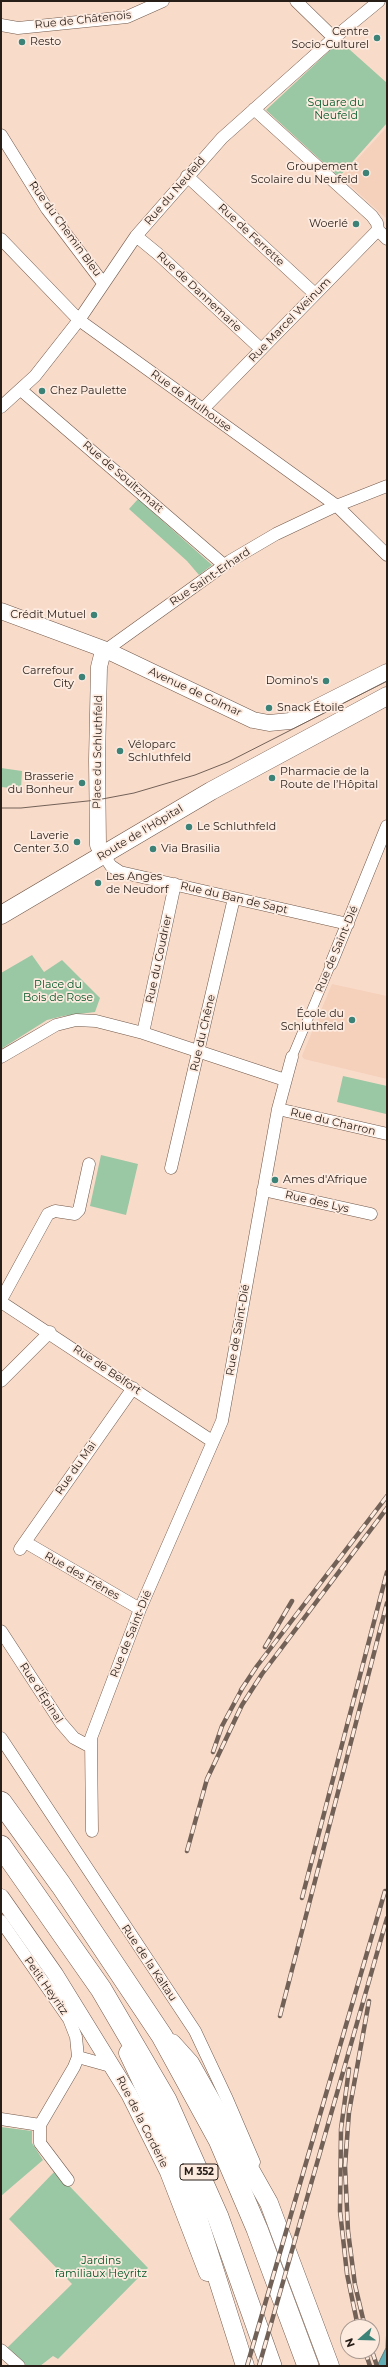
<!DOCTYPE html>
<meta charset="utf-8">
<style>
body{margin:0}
#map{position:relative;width:388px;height:2367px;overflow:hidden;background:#f9dbca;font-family:Montserrat,sans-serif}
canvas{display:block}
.frame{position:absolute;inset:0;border:2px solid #281e18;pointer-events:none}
.north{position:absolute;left:340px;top:2319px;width:40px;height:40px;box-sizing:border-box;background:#fdebe0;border:1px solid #a89990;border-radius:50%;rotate:250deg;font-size:11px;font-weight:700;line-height:16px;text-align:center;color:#281e18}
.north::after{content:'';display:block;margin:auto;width:14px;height:18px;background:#3d8277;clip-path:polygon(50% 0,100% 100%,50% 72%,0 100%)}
</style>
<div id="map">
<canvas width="388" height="2367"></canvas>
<div class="frame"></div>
<div class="north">N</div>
</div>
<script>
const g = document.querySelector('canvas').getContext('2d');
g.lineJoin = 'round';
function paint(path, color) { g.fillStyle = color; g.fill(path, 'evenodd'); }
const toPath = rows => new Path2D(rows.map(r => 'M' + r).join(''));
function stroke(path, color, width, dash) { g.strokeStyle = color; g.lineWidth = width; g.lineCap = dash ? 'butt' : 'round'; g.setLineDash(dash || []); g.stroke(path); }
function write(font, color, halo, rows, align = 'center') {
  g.font = font + ' Montserrat,sans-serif'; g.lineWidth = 3.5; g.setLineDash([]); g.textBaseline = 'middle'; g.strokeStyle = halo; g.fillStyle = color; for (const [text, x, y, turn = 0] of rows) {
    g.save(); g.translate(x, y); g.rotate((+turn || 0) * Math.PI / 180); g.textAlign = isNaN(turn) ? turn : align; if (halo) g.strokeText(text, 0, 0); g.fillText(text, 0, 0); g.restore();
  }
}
const built = toPath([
 [387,127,387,219,341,177],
 [332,984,387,996,387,1079,304,1059,302,1056]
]);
const green = toPath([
 [340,41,387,83,387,123,339,177,266,110],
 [138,499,212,565,199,575,187,561,129,509],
 [1,768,22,771,21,789,1,787],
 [32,955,44,972,62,960,100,998,95,1012,63,1016,47,1020,1,1049,1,973],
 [343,1076,387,1086,386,1114,337,1102],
 [101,1155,138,1164,126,1215,90,1206],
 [1,2127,32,2131,32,2143,43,2160,1,2196],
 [55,2171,148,2268,58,2359,53,2356,40,2366,27,2366,7,2348,72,2284,9,2219]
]);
const water = toPath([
 [387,2323,387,2366,377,2366,386,2348,387,2323]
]);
const pedestrian = toPath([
 [292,1057,331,964]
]);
const minor = toPath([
 [296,1,334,38],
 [1,25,18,28,127,17,163,1],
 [254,109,372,216,377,223,378,230,387,239],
 [1,135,47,209,103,283],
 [187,176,315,294],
 [136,236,158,254,261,349],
 [1,239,79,320,337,506,387,555],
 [21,390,224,565],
 [1,407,35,376,79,320,136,236,222,138,334,38,379,1],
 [203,409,378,230],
 [106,650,230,561,276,534,331,508,387,486],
 [103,854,111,866,120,872,348,924],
 [331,964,387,826],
 [143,1033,175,884],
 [1,1057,56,1025,76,1020,96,1021,143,1033,285,1080],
 [278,1109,387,1134],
 [171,1168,234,898],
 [263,1190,371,1214],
 [1,1300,48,1214,55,1211,75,1214,79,1210,89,1164],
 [1,1302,212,1441],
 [1,1381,50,1332],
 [25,1542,140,1609],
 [20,1549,133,1388],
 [1,1631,61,1723,74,1738,89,1746],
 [1,1738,195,2031,227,2099,254,2162],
 [92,1831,91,1738,140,1609,222,1421,278,1109,292,1057],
 [1,1921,69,2019,76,2037,78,2057,74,2067,40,2125],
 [78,2057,114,2067],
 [1,2119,40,2125],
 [40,2125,40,2143,68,2180],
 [1,2350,19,2366]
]);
const tertiary = toPath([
 [1,611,106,650,253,720,269,723,290,721,387,672],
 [103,854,98,845,97,760,99,667,102,655,106,650],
 [1,1897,55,1974,129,2094,168,2172,207,2273]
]);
const secondary = toPath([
 [1,915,211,791,387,696],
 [172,2043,190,2063,269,2203,330,2366],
 [128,2053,182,2167,245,2366]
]);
const trunk = toPath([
 [1,1802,61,1885,162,2036,219,2140,257,2229,308,2366],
 [1,1846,101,1989,166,2100,218,2217,271,2366]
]);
const tram = toPath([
 [1,808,21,808,97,800,134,793,195,775,228,762,387,681]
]);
const rail = toPath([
 [265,1647,292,1601],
 [241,1690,257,1666,387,1496],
 [213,1752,222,1726,243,1687],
 [187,1851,207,1779,242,1705,262,1674,387,1508],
 [302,1898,387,1572],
 [280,2016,387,1603],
 [349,2069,341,2129,340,2211,347,2274,358,2327],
 [365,2327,355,2285,348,2231,345,2166,349,2112,369,2001],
 [365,2351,370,2366],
 [372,2351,377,2366],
 [247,2366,385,1891],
 [259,2366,387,1918]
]);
const markers = [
 [377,38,4,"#3d8277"],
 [22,42,4,"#3d8277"],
 [366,173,4,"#3d8277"],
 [356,224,4,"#3d8277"],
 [42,391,4,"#3d8277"],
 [94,615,4,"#3d8277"],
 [82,677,4,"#3d8277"],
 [326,681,4,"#3d8277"],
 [269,708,4,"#3d8277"],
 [120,751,4,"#3d8277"],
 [272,778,4,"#3d8277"],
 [82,783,4,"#3d8277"],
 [189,827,4,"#3d8277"],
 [77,842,4,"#3d8277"],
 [153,849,4,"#3d8277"],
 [98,883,4,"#3d8277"],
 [352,1020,4,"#3d8277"],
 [275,1180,4,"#3d8277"]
];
const shields = [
 [199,2172,38]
];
const shieldNames = [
 ["M 352",199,2172]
];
const streetNames = [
 ["Rue de Châtenois",83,20,-6],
 ["Rue du Neufeld",175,191,-49],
 ["Rue du Chemin Bleu",65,229,54],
 ["Rue de Ferrette",251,235,43],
 ["Rue de Dannemarie",199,292,43],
 ["Rue Marcel Weinum",290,320,-46],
 ["Rue de Mulhouse",191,401,36],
 ["Rue de Soultzmatt",123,477,41],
 ["Rue Saint-Erhard",210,577,-34],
 ["Avenue de Colmar",195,692,25],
 ["Place du Schluthfeld",98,752,-89],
 ["Route de l'Hôpital",140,833,-31],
 ["Rue du Ban de Sapt",234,898,13],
 ["Rue de Saint-Dié",337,949,-67],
 ["Rue du Coudrier",159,959,-78],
 ["Rue du Chêne",203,1033,-77],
 ["Rue du Charron",333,1122,13],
 ["Rue des Lys",317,1202,13],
 ["Rue de Saint-Dié",238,1330,-80],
 ["Rue de Belfort",107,1370,34],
 ["Rue du Mai",76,1468,-55],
 ["Rue des Frênes",82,1576,30],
 ["Rue de Saint-Dié",131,1634,-68],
 ["Rue d'Épinal",41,1693,57],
 ["Rue de la Kaltau",149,1963,56],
 ["Petit Heyritz",46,1986,55],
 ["Rue de la Corderie",142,2122,63]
];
const poiNames = [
 ["Centre",369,32],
 ["Socio-Culturel",369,45],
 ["Resto",30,42,"left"],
 ["Groupement",358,167],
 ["Scolaire du Neufeld",358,180],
 ["Woerlé",348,224],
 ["Chez Paulette",50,391,"left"],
 ["Crédit Mutuel",86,615],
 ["Carrefour",74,671],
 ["City",74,684],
 ["Domino's",318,681],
 ["Snack Étoile",277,708,"left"],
 ["Véloparc",128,745,"left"],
 ["Schluthfeld",128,758,"left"],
 ["Pharmacie de la",280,772,"left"],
 ["Route de l’Hôpital",280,785,"left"],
 ["Brasserie",74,777],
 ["du Bonheur",74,790],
 ["Le Schluthfeld",197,827,"left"],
 ["Laverie",69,836],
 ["Center 3.0",69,849],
 ["Via Brasilia",161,849,"left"],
 ["Les Anges",106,877,"left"],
 ["de Neudorf",106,890,"left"],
 ["École du",344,1014],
 ["Schluthfeld",344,1027],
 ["Ames d'Afrique",283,1180,"left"]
];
const parkNames = [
 ["Square du",336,103],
 ["Neufeld",336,116],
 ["Place du",58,985],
 ["Bois de Rose",58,998],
 ["Jardins",101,2261],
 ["familiaux Heyritz",101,2274]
];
paint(built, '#f5d0bb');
paint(green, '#9ac7a4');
paint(water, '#63aeb5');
stroke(water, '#518386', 1);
stroke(pedestrian, '#715849', 10);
stroke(minor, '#715849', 13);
stroke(tertiary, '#715849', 17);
stroke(secondary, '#715849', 19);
stroke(trunk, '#715849', 22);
stroke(pedestrian, '#fff', 9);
stroke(minor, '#fff', 12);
stroke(tertiary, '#fff', 16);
stroke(secondary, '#fff', 18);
stroke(trunk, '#fff', 21);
stroke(tram, '#726157', 1);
stroke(rail, '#726157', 4.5);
stroke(rail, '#fdebe0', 3, [9]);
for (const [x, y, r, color] of markers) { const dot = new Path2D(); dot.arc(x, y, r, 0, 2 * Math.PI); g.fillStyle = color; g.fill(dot); stroke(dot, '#fdebe0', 1.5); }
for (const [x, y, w] of shields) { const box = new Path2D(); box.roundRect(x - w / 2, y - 8, w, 16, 3); g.fillStyle = '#fdebe0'; g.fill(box); stroke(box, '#281e18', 1); }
write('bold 10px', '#281e18', null, shieldNames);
write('11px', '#281e18', '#fdebe0', streetNames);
write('11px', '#281e18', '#fdebe0', poiNames, 'right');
write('11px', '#025627', '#fdebe0', parkNames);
</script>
